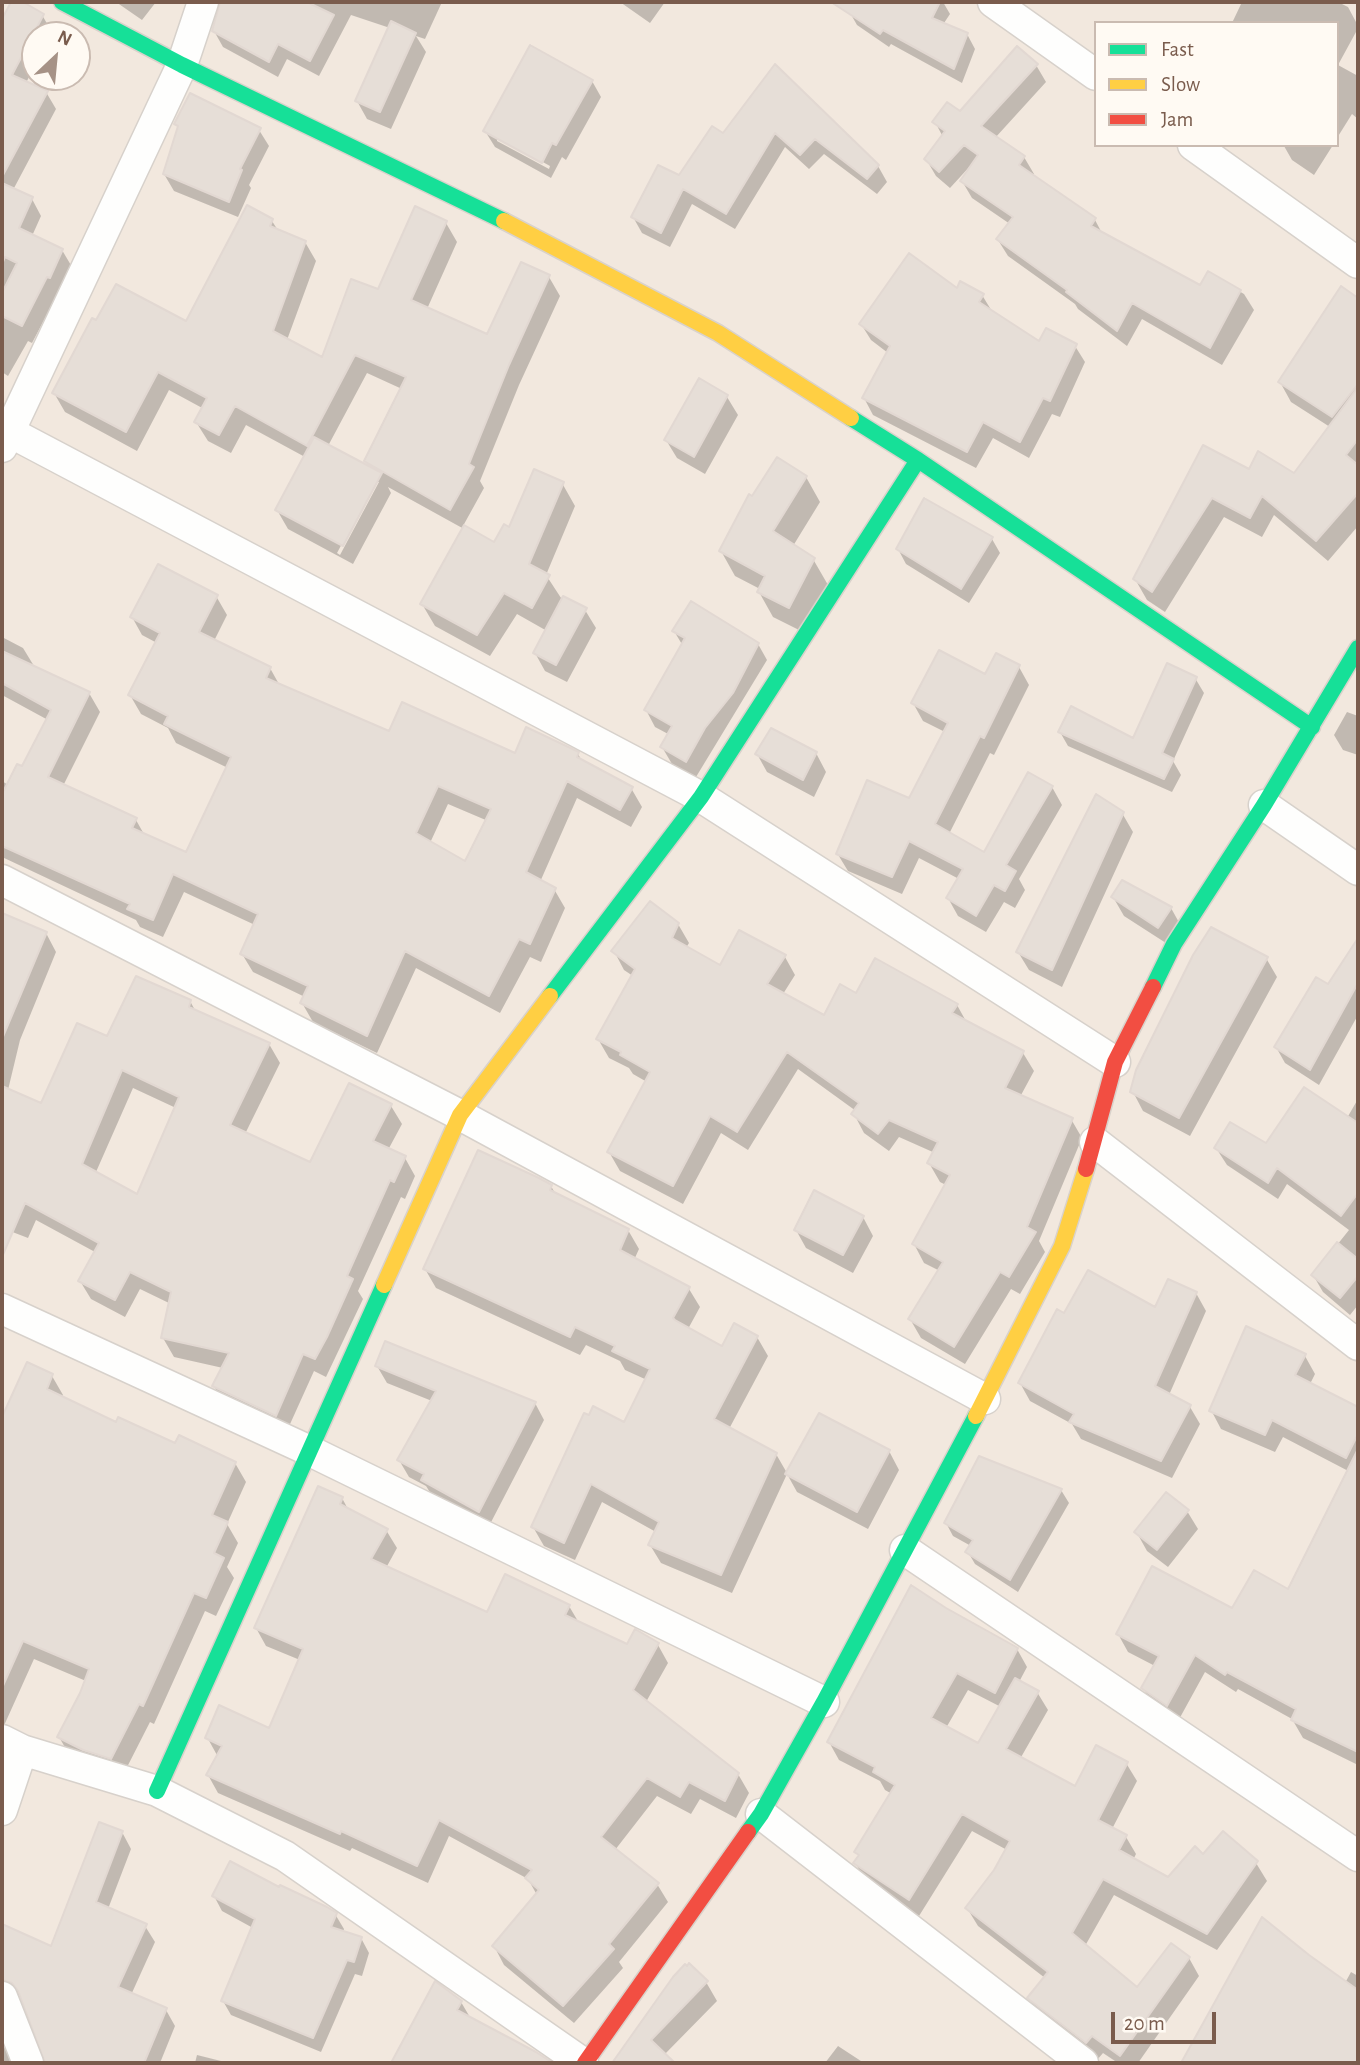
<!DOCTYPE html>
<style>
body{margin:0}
#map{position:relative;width:1360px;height:2065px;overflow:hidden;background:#f9f5f0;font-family:"Alegreya Sans",sans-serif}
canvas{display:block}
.frame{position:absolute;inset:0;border:4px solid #7a5c4d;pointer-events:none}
.legend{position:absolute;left:1094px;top:21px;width:245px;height:126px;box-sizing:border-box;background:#fffaf3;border:2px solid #cabbb1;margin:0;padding:9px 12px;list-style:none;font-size:21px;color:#7a5c4d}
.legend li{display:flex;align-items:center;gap:14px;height:35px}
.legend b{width:35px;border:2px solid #cabbb1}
.north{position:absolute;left:21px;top:21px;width:70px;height:70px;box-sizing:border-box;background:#fffaf3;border:2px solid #cabbb1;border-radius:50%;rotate:26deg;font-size:19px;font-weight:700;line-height:28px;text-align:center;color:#7a5c4d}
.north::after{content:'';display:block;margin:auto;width:24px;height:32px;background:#a69286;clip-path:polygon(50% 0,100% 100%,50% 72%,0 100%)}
.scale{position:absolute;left:1111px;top:2012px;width:105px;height:32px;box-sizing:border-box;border:4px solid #7a5c4d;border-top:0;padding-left:9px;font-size:21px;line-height:24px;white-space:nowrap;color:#7a5c4d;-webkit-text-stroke:5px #fffaf3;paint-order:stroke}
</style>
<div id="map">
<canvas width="1360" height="2065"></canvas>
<div class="frame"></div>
<ul class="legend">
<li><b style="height:9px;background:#16e098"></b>Fast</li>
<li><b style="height:9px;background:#ffcf43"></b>Slow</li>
<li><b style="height:9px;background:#f24e42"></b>Jam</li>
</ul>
<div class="north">N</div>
<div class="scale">20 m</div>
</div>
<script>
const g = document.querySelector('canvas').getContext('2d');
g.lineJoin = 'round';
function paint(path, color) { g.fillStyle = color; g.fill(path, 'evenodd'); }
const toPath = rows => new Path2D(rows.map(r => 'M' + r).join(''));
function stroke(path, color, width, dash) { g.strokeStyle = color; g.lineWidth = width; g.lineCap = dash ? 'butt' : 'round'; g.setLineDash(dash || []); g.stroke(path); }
const residential = toPath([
 [2,2,1358,2,1358,2063,2,2063],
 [1096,23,1337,23,1337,145,1096,145],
 [35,35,77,35,77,77,35,77]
]);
const shadow = toPath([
 [13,2,19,2,42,15,52,32,51,35,35,35,35,65,26,83,46,92,56,109,13,190,32,199,41,216,32,236,62,250,72,267,32,343,28,341,8,376,2,372,2,23],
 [116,2,156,2,142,20],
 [222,2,442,2,425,39,416,36,426,52,391,129,367,119,357,101,390,28,351,15,319,76,287,59,278,77,223,47,214,31],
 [620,2,665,2,650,23],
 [855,2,943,2,950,14,944,23,967,34,975,49,962,83,891,44,889,47,857,25,849,11],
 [1242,2,1338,2,1348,7,1356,22,1356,32,1338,65,1358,76,1358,119,1352,114,1337,138,1337,23,1232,23],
 [1036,65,1046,82,995,138,1024,157,1034,174,1032,176,1095,220,1103,235,1200,287,1208,273,1244,294,1254,310,1222,365,1142,319,1127,346,1078,309,1075,304,1008,256,998,240,1010,224,972,198,962,181,973,165,972,164,950,188,936,176,926,159,943,137,935,122,960,114],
 [775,67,878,166,887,182,877,194,824,154,809,169,785,147,735,229,692,204,670,247,642,233,633,217,724,136],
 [592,81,601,97,566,160,562,157,551,178,495,147,485,131],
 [497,137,550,166,549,169,497,141],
 [176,124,259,130,269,146,249,185,251,188,238,217,174,191,164,174,179,129],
 [1333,145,1314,175,1292,160,1284,146],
 [272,221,279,232,305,242,316,261,287,340,323,360,379,291,446,223,457,242,427,309,488,336,549,277,560,296,519,385,480,481,484,488,463,526,495,544,562,483,575,506,546,575,563,601,585,610,596,628,567,682,545,671,535,653,547,631,517,614,490,656,435,626,422,604,464,529,388,487,391,493,353,564,288,529,277,510,305,457,246,425,231,453,208,441,196,422,204,409,169,390,137,451,65,412,54,393,186,323],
 [367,373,402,389,366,461,370,469,328,446],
 [375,482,379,482,340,555,337,553],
 [1341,288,1358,300,1358,526,1328,561,1274,515,1262,537,1224,517,1165,612,1147,600,1135,579,1204,448,1249,471,1294,476,1330,427,1291,402,1280,382],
 [957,290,982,295,993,313,1040,344,1075,346,1085,362,1060,417,1052,414,1029,458,993,438,976,468,873,415,864,398,888,353,871,340,861,324],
 [727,397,738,415,705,474,677,458,666,440],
 [806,477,820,502,793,546,813,559,828,585,803,632,773,617,759,592,760,589,735,576,721,551,753,499],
 [992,539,1000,553,969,603,906,564,898,549],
 [216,596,227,615,214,641,270,668,280,686,390,733,515,755,578,754,582,761,631,788,642,807,631,827,577,798,540,882,554,889,565,908,541,962,530,957,500,1013,416,968,377,1053,313,1022,302,1003,305,997,253,972,242,954,255,925,184,892,163,937,140,927,136,920,2,857,2,781,8,785,23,768,48,720,2,695,2,637,23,648,34,666,89,693,100,712,63,786,136,820,145,836,187,854,228,768,176,743,168,728,141,714,130,695,157,643,142,635,132,617],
 [448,804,488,821,466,863,430,843],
 [674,631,758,644,767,660,696,777,672,764,662,747,670,735,655,727,646,710,683,646],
 [1019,667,1029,685,994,755,990,753,949,834,985,855,1052,787,1062,805,1019,879,1025,890,1015,908,1004,902,986,932,958,916,948,898,959,879,919,858,902,894,848,871,837,853,910,800,945,732,923,721,913,703],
 [1195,678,1204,693,1173,761,1181,775,1172,792,1068,746,1060,732,1134,740],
 [1347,712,1358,716,1358,755,1343,750,1334,735],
 [816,753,826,772,814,797,767,772,757,754],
 [1122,813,1133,832,1062,987,1029,970,1018,952],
 [1113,897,1171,908,1181,926,1169,945,1124,916],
 [14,920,46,933,56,952,20,1040,8,1090,42,1105,108,1038,190,1001,196,1012,269,1044,280,1063,245,1134,311,1164,391,1106,402,1124,388,1150,405,1158,415,1176,405,1199,401,1197,358,1291,363,1299,326,1377,314,1371,286,1433,224,1405,214,1386,223,1368,174,1357,163,1338,171,1304,140,1289,125,1317,91,1299,80,1281,95,1252,36,1220,28,1238,2,1228,2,949],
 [133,1088,176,1108,138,1196,96,1172],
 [678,924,689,943,686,948,721,968,785,957,795,975,783,994,825,1017,857,995,957,1005,967,1023,1023,1053,1034,1071,1020,1097,1071,1119,1082,1138,1039,1241,1045,1252,1020,1294,1011,1289,965,1364,921,1338,910,1319,940,1271,924,1263,914,1244,946,1185,940,1182,929,1163,935,1153,899,1137,889,1151,864,1133,854,1114,856,1111,798,1069,748,1150,721,1133,683,1204,620,1171,609,1152,647,1082,633,1074,629,1068,609,1058,598,1039,633,976,624,970,614,951],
 [1358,940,1358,1015,1319,1085,1285,1063,1276,1047,1329,987],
 [1266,958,1277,977,1190,1136,1143,1111,1133,1092],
 [1358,1099,1358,1305,1350,1315,1323,1292,1313,1275,1349,1230,1287,1184,1278,1199,1227,1165,1216,1148,1267,1146,1347,1118],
 [551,1186,556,1195,628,1230,639,1249,634,1260,689,1289,700,1307,688,1329,722,1349,757,1337,768,1356,729,1429,776,1454,787,1473,889,1451,899,1470,868,1529,797,1492,787,1474,732,1593,661,1563,650,1545,656,1532,602,1502,575,1560,544,1546,533,1527,625,1425,647,1380,625,1370,620,1361,586,1345,580,1355,436,1288,425,1269],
 [863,1217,873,1236,853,1273,806,1248,796,1230],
 [1196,1293,1206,1311,1169,1395,1190,1407,1200,1424,1172,1478,1081,1439,1072,1424,1030,1401,1020,1383,1065,1316,1156,1309],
 [1305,1356,1315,1374,1310,1384,1358,1409,1358,1471,1356,1475,1283,1437,1275,1452,1221,1429,1211,1410],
 [28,1364,52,1376,63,1395,62,1398,116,1425,235,1463,246,1482,227,1524,238,1543,227,1567,234,1578,216,1616,205,1611,154,1724,150,1722,122,1777,70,1756,59,1737,86,1681,34,1659,2,1730,2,1422],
 [377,1366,535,1403,544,1420,488,1528,433,1497,426,1486,409,1477,399,1460,432,1401,387,1383],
 [1342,1485,1358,1494,1358,1765,1303,1738,1292,1719,1238,1689,1236,1692,1205,1672,1177,1723,1154,1707,1143,1688,1155,1666,1128,1652,1118,1634,1233,1611,1289,1591],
 [1061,1490,1069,1503,1018,1592,975,1564,968,1552,971,1546,953,1536,946,1523],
 [342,1498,349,1511,386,1530,397,1548,386,1568,488,1614,569,1606,579,1623,627,1646,658,1645,668,1663,646,1702,738,1774,749,1793,736,1818,700,1799,691,1814,657,1796,615,1850,657,1884,668,1902,619,1962,623,1968,574,2023,504,1965,494,1946,537,1895,528,1879,449,1836,428,1883,352,1848,350,1851,218,1793,208,1775,218,1757,207,1737,269,1730,300,1660,266,1646,256,1628],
 [1187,1511,1198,1529,1168,1567,1147,1551,1137,1533],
 [911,1588,1017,1649,1027,1667,1019,1682,1037,1692,1048,1710,1020,1759,1076,1788,1126,1763,1137,1781,1112,1829,1126,1837,1136,1854,1133,1860,1169,1879,1204,1856,1256,1863,1267,1881,1217,1950,1114,1895,1085,1946,1138,1989,1189,1958,1199,1976,1138,2063,1118,2063,1103,2053,1097,2060,1040,2016,1029,1998,1045,1978,978,1926,967,1908,996,1871,1007,1850,972,1831,919,1916,866,1881,855,1863,859,1857,856,1852,892,1794,885,1790,880,1781,839,1760,829,1742],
 [968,1690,1001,1707,979,1746,946,1728],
 [122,1832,131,1849,108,1909,145,1926,155,1942,131,1995,166,2010,175,2026,160,2063,47,2063,46,2056,23,1999,16,1995,2,1999,2,1926,52,1948],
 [214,1896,335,1914,344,1929,343,1932,361,1938,369,1953,362,1976,355,1974,321,2052,231,2015,223,2001,253,1928,222,1911],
 [1351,1972,1358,1976,1358,2063,1192,2063,1188,2055,1345,1983],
 [706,1982,717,2001,664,2055,673,2063,619,2063,617,2059],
 [435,1984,461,2002,471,2019,530,2050,537,2063,393,2063],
 [2,2041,11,2063,2,2063],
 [838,2046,864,2063,825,2063],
 [197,2055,229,2063,195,2063]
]);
const building = toPath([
 [11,2,23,2,44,14,12,75,48,91,2,177,2,19,11,2],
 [220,2,307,2,334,15,310,61,278,44,269,62,212,31,220,2],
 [831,2,940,2,932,18,968,33,954,69,883,30,880,34,831,2],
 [391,21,416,33,380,112,355,101,391,21],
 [530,45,593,80,556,145,552,143,542,163,483,131,530,45],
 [1017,46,1038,64,981,126,1025,156,1019,165,1096,218,1091,226,1200,285,1208,271,1241,290,1210,348,1132,303,1117,331,1066,292,1067,290,996,239,1013,217,960,181,978,155,964,145,939,172,924,159,945,131,932,122,947,102,960,111,1017,46],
 [775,64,879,165,867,179,815,139,800,155,775,133,726,214,683,189,661,233,631,217,658,165,679,175,712,126,723,133,775,64],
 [190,93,261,128,240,169,242,170,229,202,163,174,178,126,174,124,190,93],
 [2,183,33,197,19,228,63,249,50,278,47,277,22,326,2,316,2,293,17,263,5,257,2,264,2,183],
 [247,205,273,219,270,226,306,241,273,331,322,357,351,279,378,289,415,206,447,221,411,300,487,334,521,262,550,275,509,365,469,464,474,467,450,510,364,461,406,377,355,355,307,446,235,406,219,435,194,422,207,398,158,372,126,432,52,393,92,318,96,320,116,284,186,321,247,205],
 [909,253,957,288,960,281,984,294,979,302,1039,341,1046,328,1077,344,1050,401,1043,398,1020,442,983,422,967,452,862,398,890,346,859,324,909,253],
 [1341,286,1358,298,1358,384,1332,417,1278,382,1341,286],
 [699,378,728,395,694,457,664,440,699,378],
 [1358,387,1358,439,1346,455,1358,465,1358,493,1316,541,1262,496,1250,518,1212,498,1152,592,1133,579,1203,445,1249,469,1258,451,1294,473,1358,387],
 [314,437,382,473,343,546,275,510,314,437],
 [777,457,807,476,773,531,815,558,789,608,757,592,765,576,719,551,749,494,752,496,777,457],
 [534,469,564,482,529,564,550,575,532,608,504,593,477,635,420,604,464,525,494,542,504,524,509,527,534,469],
 [924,498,993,537,961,589,896,549,924,498],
 [158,564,218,595,199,632,271,667,266,678,389,731,402,702,515,753,526,727,579,752,577,757,633,787,620,810,567,781,526,872,556,888,530,944,519,939,489,996,405,951,367,1036,300,1003,308,986,240,954,258,914,173,874,153,920,127,909,130,904,2,846,2,794,17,764,22,766,51,710,2,683,2,651,90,692,48,777,137,818,132,828,186,852,231,757,164,724,168,716,128,695,160,633,130,617,158,564],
 [438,786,491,809,465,861,416,833,438,786],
 [563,596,587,608,556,665,533,653,563,596],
 [691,601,759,643,733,693,705,728,686,762,660,747,672,726,644,710,685,638,672,631,691,601],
 [939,650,985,674,996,653,1020,665,984,738,980,736,935,824,984,852,1028,772,1053,786,1006,865,1016,871,1005,891,994,885,976,916,946,898,963,869,909,841,892,877,836,854,867,780,909,798,948,723,911,703,939,650],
 [1167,663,1197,677,1162,753,1174,759,1164,779,1058,732,1071,706,1133,738,1167,663],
 [771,728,817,752,803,780,755,754,771,728],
 [1096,794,1124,812,1052,970,1016,952,1096,794],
 [1122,880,1172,907,1158,928,1111,897,1122,880],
 [650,901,679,923,672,938,720,965,739,930,786,955,767,984,824,1015,840,984,856,993,875,958,958,1004,952,1013,1024,1051,1005,1088,1073,1118,1027,1227,1036,1232,1009,1277,1000,1272,954,1347,908,1319,943,1262,912,1244,950,1175,927,1163,938,1142,889,1120,878,1134,851,1114,859,1103,787,1052,737,1132,710,1116,673,1186,607,1152,650,1072,620,1055,621,1052,596,1039,635,969,611,951,650,901],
 [2,913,47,932,2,1039,2,913],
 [1211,927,1268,957,1179,1118,1130,1092,1136,1070,1193,955,1211,927],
 [1358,938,1358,983,1310,1070,1274,1047,1316,977,1328,984,1358,938],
 [136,976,191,1000,189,1007,270,1043,230,1125,310,1162,349,1083,392,1104,373,1141,406,1156,394,1182,390,1180,347,1276,353,1279,327,1337,315,1359,303,1354,276,1416,212,1386,229,1353,161,1338,171,1292,130,1272,115,1300,78,1281,99,1243,25,1203,2,1257,2,1086,41,1103,77,1023,107,1036,136,976],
 [122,1070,179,1097,137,1194,82,1164,122,1070],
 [1304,1087,1358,1123,1358,1193,1341,1216,1277,1168,1268,1183,1214,1148,1230,1122,1266,1143,1304,1087],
 [478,1150,539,1178,552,1185,550,1190,629,1229,620,1250,690,1287,673,1318,675,1320,722,1346,734,1323,758,1336,714,1419,777,1453,721,1575,648,1545,659,1522,591,1484,564,1543,531,1527,584,1413,589,1415,593,1406,624,1422,650,1369,612,1351,615,1346,575,1327,570,1337,423,1269,478,1150],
 [814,1190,864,1216,843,1255,794,1230,814,1190],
 [1337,1242,1358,1259,1358,1276,1340,1298,1311,1275,1337,1242],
 [1088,1270,1155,1307,1168,1279,1197,1292,1155,1386,1191,1405,1161,1461,1069,1422,1074,1414,1018,1383,1057,1309,1064,1313,1088,1270],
 [1246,1326,1306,1354,1295,1375,1358,1407,1358,1434,1346,1458,1272,1420,1265,1435,1209,1411,1246,1326],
 [385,1341,536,1402,479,1512,421,1480,424,1474,397,1460,436,1391,375,1366,385,1341],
 [27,1362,53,1374,47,1389,116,1422,118,1417,175,1443,179,1435,236,1462,212,1515,228,1522,214,1553,224,1558,206,1598,194,1593,143,1706,139,1704,111,1759,83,1750,57,1737,80,1693,89,1669,23,1641,2,1688,2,1417,27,1362],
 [819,1413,890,1450,857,1512,785,1474,819,1413],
 [1358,1449,1358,1752,1291,1720,1296,1709,1227,1672,1225,1675,1195,1655,1167,1706,1141,1688,1159,1656,1116,1634,1152,1566,1232,1608,1254,1570,1288,1589,1358,1449],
 [979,1456,1062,1489,1010,1580,965,1552,973,1540,944,1523,979,1456],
 [318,1486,343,1497,340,1504,388,1529,371,1559,487,1612,505,1574,570,1605,565,1615,627,1644,635,1629,659,1643,633,1690,739,1773,725,1801,689,1782,680,1797,647,1778,601,1837,659,1883,609,1944,614,1949,563,2006,492,1946,539,1890,525,1878,532,1870,439,1820,417,1866,341,1831,340,1834,206,1775,222,1746,205,1738,219,1705,269,1728,303,1649,254,1628,318,1486],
 [1166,1492,1189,1510,1157,1550,1134,1532,1166,1492],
 [911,1585,946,1608,1018,1648,995,1693,957,1673,931,1718,978,1743,1015,1678,1039,1691,1006,1749,1075,1786,1096,1745,1128,1762,1098,1820,1127,1835,1119,1850,1168,1877,1195,1846,1203,1854,1223,1831,1258,1861,1207,1934,1103,1879,1072,1933,1137,1987,1171,1943,1190,1957,1120,2056,1092,2036,1086,2043,1027,1998,1048,1972,965,1908,994,1870,1010,1841,962,1814,909,1900,853,1863,859,1855,854,1852,895,1785,873,1772,875,1767,827,1742,911,1585],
 [99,1822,123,1831,96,1902,147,1924,118,1987,167,2008,144,2063,45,2063,18,1991,12,1983,2,1980,2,1924,51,1946,99,1822],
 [230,1861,279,1887,280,1885,327,1907,337,1913,331,1927,362,1937,354,1962,347,1960,313,2038,221,2001,255,1919,212,1896,230,1861],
 [1262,1917,1309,1955,1358,1990,1358,2063,1181,2063,1262,1917],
 [689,1963,708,1981,651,2040,675,2063,612,2063,673,1977,685,1964,687,1966,689,1963],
 [435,1981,462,2001,457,2010,536,2052,553,2063,391,2063,435,1981]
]);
const street = toPath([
 [993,2,1096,75],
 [1193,145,1358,263],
 [2,428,701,797,1115,1062],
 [2,447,182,65,203,2],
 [1264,805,1358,870],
 [2,880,460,1115,985,1399],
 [1095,1142,1358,1345],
 [2,1309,310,1451,824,1702],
 [905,1550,1358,1856],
 [2,1740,22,1750,157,1791,285,1856,583,2063],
 [2,1810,22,1750],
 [761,1814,1083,2063],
 [2,1997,28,2063]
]);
const fast = toPath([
 [62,2,182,65,504,221],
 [851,418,918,460,1312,727],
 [1153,987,1174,944,1264,805,1358,648],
 [550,996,701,797,918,460],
 [157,1791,384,1285],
 [748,1832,761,1814,824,1702,976,1416]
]);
const slow = toPath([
 [504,221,718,333,851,418],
 [384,1285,460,1115,550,996],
 [976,1416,1062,1246,1086,1169]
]);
const jam = toPath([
 [1086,1169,1115,1062,1153,987],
 [585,2063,748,1832]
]);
paint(residential, '#f2e8de');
paint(shadow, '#0003');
paint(building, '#e6ded7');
stroke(building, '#e2d8d2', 2);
stroke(street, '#d7d1cb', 33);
stroke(fast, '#d9d2cb', 19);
stroke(slow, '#d9d2cb', 19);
stroke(jam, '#d9d2cb', 19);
stroke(street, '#fefefd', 30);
stroke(fast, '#16e098', 16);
stroke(slow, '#ffcf43', 16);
stroke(jam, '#f24e42', 16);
</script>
